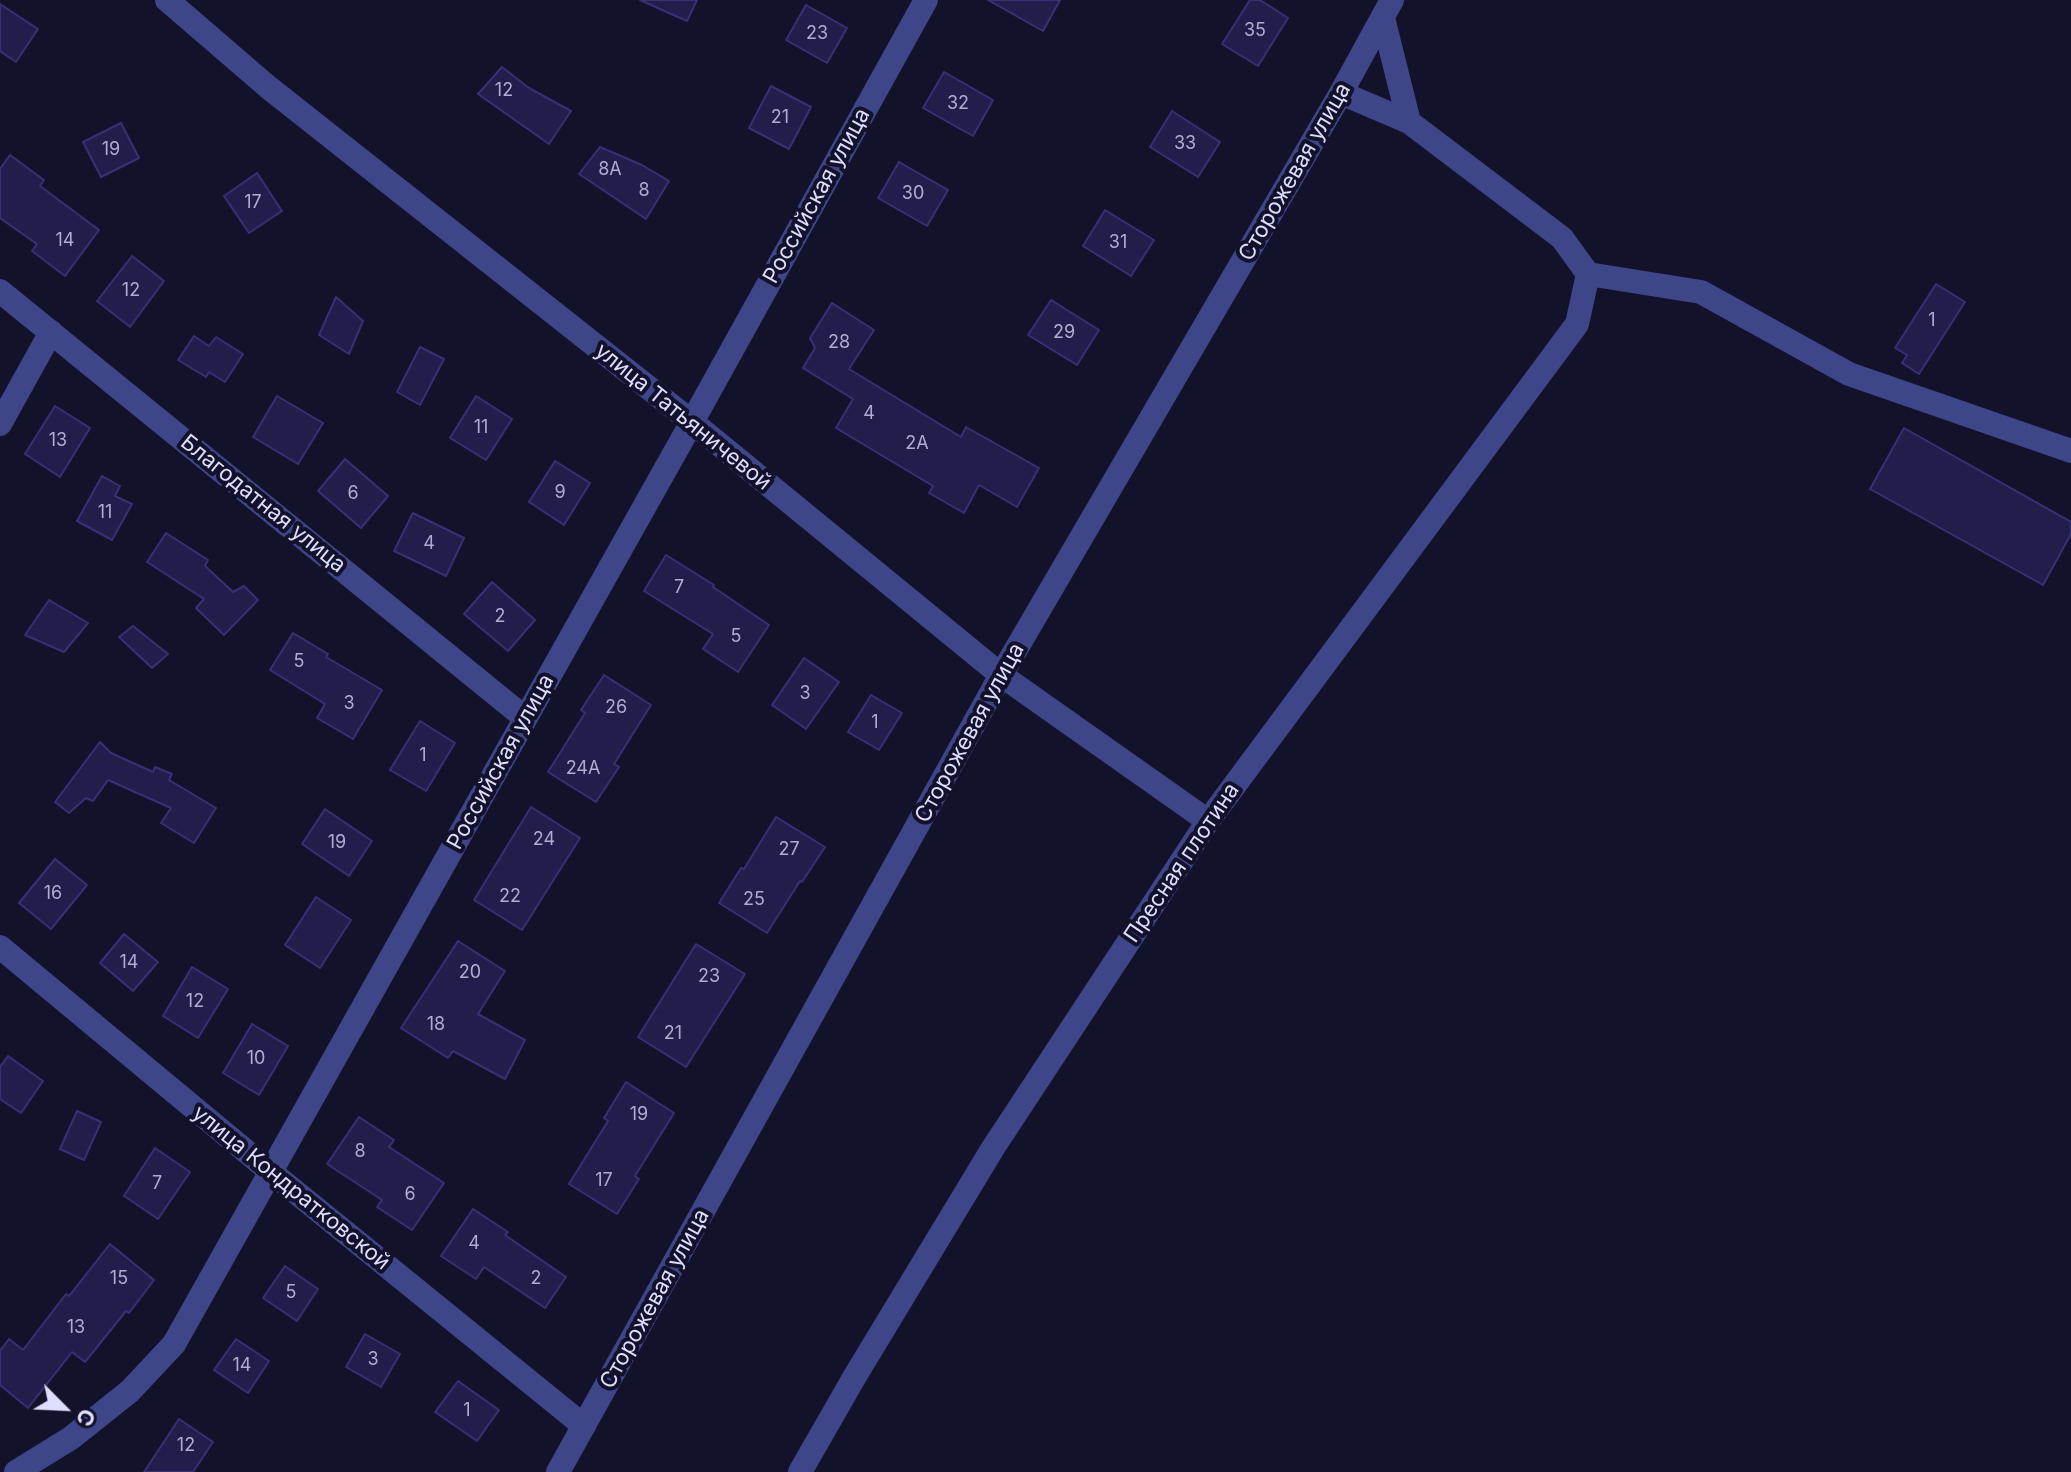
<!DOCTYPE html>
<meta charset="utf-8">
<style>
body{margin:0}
#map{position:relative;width:2071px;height:1472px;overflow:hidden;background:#13122b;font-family:Inter,sans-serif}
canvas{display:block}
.north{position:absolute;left:24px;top:1368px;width:80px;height:80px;-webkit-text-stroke:6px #13122b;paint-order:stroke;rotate:114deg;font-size:22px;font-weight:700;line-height:32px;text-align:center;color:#ddddfe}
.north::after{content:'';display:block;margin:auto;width:28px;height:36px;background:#ddddfe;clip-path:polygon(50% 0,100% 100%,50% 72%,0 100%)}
</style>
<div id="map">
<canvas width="2071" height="1472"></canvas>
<div class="north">С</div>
</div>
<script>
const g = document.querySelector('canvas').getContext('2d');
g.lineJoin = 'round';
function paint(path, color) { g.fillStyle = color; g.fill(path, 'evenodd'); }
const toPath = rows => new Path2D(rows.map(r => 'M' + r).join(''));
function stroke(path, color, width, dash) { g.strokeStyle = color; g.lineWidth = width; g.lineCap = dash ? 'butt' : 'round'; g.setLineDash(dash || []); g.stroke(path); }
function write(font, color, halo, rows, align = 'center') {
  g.font = font + ' Inter,sans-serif'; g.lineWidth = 8; g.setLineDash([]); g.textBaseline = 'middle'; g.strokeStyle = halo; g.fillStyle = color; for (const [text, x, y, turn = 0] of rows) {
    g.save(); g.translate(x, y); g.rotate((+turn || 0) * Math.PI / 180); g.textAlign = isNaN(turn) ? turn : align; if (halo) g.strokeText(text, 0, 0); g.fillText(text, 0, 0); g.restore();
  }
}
const building = toPath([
 [640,0,697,0,687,21,640,0],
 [988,0,1060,0,1043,31,988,0],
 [1250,0,1260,0,1288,18,1258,66,1222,44,1250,0],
 [0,4,38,29,16,62,0,51,0,4],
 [806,5,847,28,827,63,786,40,806,5],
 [502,67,529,88,571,111,549,144,478,94,502,67],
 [944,72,993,100,973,136,923,108,944,72],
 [771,86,811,107,789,149,749,128,771,86],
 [1172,111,1220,142,1198,177,1150,147,1172,111],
 [121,123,139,158,101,177,83,142,121,123],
 [600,147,642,165,669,181,646,219,579,174,600,147],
 [10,155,44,180,40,186,99,230,65,276,32,251,37,244,0,218,0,169,10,155],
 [899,162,948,190,927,226,878,198,899,162],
 [257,173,282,211,249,233,224,196,257,173],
 [1105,210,1154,240,1131,276,1083,246,1105,210],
 [132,256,164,281,130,327,97,301,132,256],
 [1936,284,1965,302,1919,374,1902,363,1907,355,1895,348,1936,284],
 [336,297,363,321,349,354,319,335,336,297],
 [1051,300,1099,330,1077,365,1028,335,1051,300],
 [832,303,874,330,849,369,961,437,966,427,1039,468,1017,507,979,485,964,513,929,493,933,486,836,428,853,399,803,368,815,348,810,338,832,303],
 [194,336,209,346,216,337,243,354,225,382,209,372,206,377,178,360,194,336],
 [420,347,444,359,420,405,397,392,420,347],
 [277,396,323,423,298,464,253,437,277,396],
 [476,396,512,419,486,460,450,438,476,396],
 [55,406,90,428,60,477,25,454,55,406],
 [1904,428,2071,522,2071,534,2043,585,1870,489,1904,428],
 [345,459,388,496,361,528,318,491,345,459],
 [555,461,590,483,564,525,529,502,555,461],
 [102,476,120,486,115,496,132,504,112,540,77,521,102,476],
 [413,513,464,538,446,576,394,551,413,513],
 [166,533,208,560,205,566,233,592,244,586,258,600,224,635,196,608,204,599,147,562,166,533],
 [666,555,714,585,713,587,769,625,738,672,703,649,713,634,644,591,666,555],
 [492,582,535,620,508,651,464,614,492,582],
 [49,600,88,623,64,652,25,635,49,600],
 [133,626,168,654,152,668,119,637,133,626],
 [293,633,328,654,326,657,382,690,353,739,317,718,325,704,270,670,293,633],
 [804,658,839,682,806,729,772,705,804,658],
 [604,675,651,705,614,764,619,767,596,802,548,772,585,713,581,710,604,675],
 [871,695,902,713,879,750,848,732,871,695],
 [420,721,455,743,426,791,390,770,420,721],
 [100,742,111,753,153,772,155,767,172,774,169,780,216,808,194,843,161,823,171,808,108,780,93,801,86,798,69,813,55,802,100,742],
 [531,807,580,838,522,930,474,900,531,807],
 [325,809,372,841,349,876,302,844,325,809],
 [776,817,825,847,802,882,800,881,767,933,719,903,741,868,744,869,776,817],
 [55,859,87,885,51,929,19,903,55,859],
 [316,897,351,920,320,968,285,945,316,897],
 [124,934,158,962,133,991,100,963,124,934],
 [458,941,505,971,478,1014,525,1040,505,1079,453,1051,448,1058,401,1028,458,941],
 [696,944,745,974,686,1067,638,1037,696,944],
 [192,967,228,989,198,1038,163,1016,192,967],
 [252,1024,288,1046,259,1095,223,1073,252,1024],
 [8,1056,43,1081,21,1113,0,1099,0,1067,8,1056],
 [626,1082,674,1113,635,1176,639,1179,617,1214,569,1184,608,1121,604,1118,626,1082],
 [77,1111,101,1122,84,1160,60,1149,77,1111],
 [359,1117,394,1140,389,1147,444,1183,412,1230,377,1207,382,1200,327,1164,359,1117],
 [155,1148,190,1172,158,1219,124,1196,155,1148],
 [473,1209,508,1232,505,1235,566,1277,545,1308,484,1267,476,1279,441,1256,473,1209],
 [110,1244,154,1280,129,1313,126,1311,85,1362,72,1352,28,1408,0,1385,0,1351,9,1339,23,1350,66,1294,69,1296,110,1244],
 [285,1266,318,1289,297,1321,263,1298,285,1266],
 [365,1334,400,1354,381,1387,346,1367,365,1334],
 [236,1339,269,1361,248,1393,214,1370,236,1339],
 [458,1381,499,1410,477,1441,435,1412,458,1381],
 [179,1419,213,1442,193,1472,144,1472,179,1419]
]);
const minor = toPath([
 [167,0,268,87,692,422,1001,675,1208,821],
 [1383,18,1409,122],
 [1341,93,1409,122,1562,238,1588,274,1701,292,1849,374,2071,451],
 [0,291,525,718],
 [0,424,51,332],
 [0,947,271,1172,584,1426],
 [16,1472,71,1438,130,1391,174,1344,692,422,926,0],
 [558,1472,1001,675,1341,93,1392,0],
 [800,1472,855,1376,993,1148,1208,821,1577,324,1588,274]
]);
const numberNames = [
 ["35",1255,31],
 ["23",817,34],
 ["12",504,91],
 ["32",958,104],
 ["21",780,118],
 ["33",1185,144],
 ["19",111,150],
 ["8А",610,170],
 ["8",644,191],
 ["30",913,194],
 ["17",253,203],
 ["14",65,241],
 ["31",1118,243],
 ["12",131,291],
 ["1",1932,321],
 ["29",1064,333],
 ["28",839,343],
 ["4",869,414],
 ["11",481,428],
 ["13",58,441],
 ["2А",917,444],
 ["9",560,493],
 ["6",353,494],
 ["11",105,513],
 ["4",429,544],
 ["7",679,588],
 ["2",500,617],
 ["5",736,637],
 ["5",299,662],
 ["3",805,694],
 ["3",349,704],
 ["26",616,708],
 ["1",875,723],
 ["1",423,756],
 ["24А",583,769],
 ["24",544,840],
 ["19",337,843],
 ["27",789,850],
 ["16",53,894],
 ["22",510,897],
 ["25",754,900],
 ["14",129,963],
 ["20",470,973],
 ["23",709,977],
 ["12",195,1002],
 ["18",436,1025],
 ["21",673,1034],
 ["10",256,1059],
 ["19",639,1115],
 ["8",360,1152],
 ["17",604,1181],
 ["7",157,1184],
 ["6",410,1195],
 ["4",474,1244],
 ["15",119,1279],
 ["2",536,1279],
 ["5",291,1293],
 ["13",76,1328],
 ["3",373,1360],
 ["14",242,1366],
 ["1",467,1411],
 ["12",186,1446]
];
const streetNames = [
 ["Сторожевая улица",1295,172,-60],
 ["Российская улица",817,196,-61],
 ["улица Татьяничевой",683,417,39],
 ["Благодатная улица",263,504,39],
 ["Сторожевая улица",970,733,-61],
 ["Российская улица",501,762,-61],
 ["Пресная плотина",1182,863,-56],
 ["улица Кондратковской",291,1188,39],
 ["Сторожевая улица",655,1299,-61]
];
paint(building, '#211e4c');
stroke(building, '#353177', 2);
stroke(minor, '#3e4589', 24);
write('18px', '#aeadd2', null, numberNames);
write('22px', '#ddddfe', '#13122b', streetNames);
</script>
